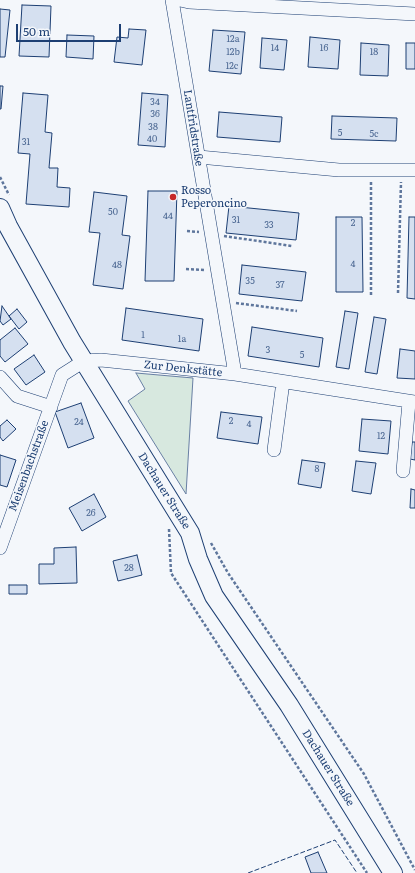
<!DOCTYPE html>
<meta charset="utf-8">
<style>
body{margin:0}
#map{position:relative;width:415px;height:873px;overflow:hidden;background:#f4f7fb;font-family:Literata,serif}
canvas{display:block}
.scale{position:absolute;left:16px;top:24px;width:105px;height:18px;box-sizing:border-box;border:2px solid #1d3f73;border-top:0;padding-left:5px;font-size:12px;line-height:14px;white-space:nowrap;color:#1d3f73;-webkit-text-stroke:3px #f4f7fb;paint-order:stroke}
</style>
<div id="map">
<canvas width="415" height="873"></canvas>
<div class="scale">50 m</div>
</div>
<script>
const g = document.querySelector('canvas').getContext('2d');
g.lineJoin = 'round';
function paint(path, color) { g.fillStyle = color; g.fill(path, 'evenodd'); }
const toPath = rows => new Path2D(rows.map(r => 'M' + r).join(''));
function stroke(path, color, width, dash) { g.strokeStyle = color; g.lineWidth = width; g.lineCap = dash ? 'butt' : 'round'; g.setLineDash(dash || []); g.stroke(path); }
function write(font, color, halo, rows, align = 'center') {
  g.font = font + ' Literata,serif'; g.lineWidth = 3; g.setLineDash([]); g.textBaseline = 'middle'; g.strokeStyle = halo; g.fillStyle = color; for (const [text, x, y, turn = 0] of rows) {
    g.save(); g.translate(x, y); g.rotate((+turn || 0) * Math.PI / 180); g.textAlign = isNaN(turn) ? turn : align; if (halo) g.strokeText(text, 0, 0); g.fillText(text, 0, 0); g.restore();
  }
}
const green = toPath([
 [136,373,193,378,186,494,128,401,145,389,136,373]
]);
const building = toPath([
 [22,5,51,6,49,57,19,56,22,5],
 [0,9,10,10,5,57,0,57,0,9],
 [129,29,146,30,142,65,114,62,117,37,128,38,129,29],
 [213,30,245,32,241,74,209,71,213,30],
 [67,35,94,36,93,59,66,57,67,35],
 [310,37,340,40,338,69,308,67,310,37],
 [262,38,287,40,284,70,260,68,262,38],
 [361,43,389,45,388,76,360,75,361,43],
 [406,43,415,43,415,69,406,69,406,43],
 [0,86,3,86,1,109,0,109,0,86],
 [23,93,48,95,45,132,52,133,49,168,58,168,57,187,70,188,69,207,26,204,30,154,18,153,23,93],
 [142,93,168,95,165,147,138,145,142,93],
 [219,112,282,117,280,142,217,137,219,112],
 [332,116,397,118,396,141,331,139,332,116],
 [148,191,177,191,174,281,145,281,148,191],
 [94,192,127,196,122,235,130,236,123,289,93,285,100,233,89,232,94,192],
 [229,206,299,213,296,240,226,233,229,206],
 [336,217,362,217,363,292,336,292,336,217],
 [409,217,415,217,415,299,407,298,409,217],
 [242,265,306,272,302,301,239,294,242,265],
 [2,306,11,319,3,325,0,321,2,306],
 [126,308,203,319,199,351,122,340,126,308],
 [17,309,27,322,19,329,9,316,17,309],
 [345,311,358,313,349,369,336,367,345,311],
 [374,317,386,319,377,374,365,372,374,317],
 [252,327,323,338,319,367,248,356,252,327],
 [15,328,28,344,5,362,0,356,0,340,15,328],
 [400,349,415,351,415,379,397,378,400,349],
 [34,355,45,372,26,385,14,369,34,355],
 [81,403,94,438,68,448,55,412,81,403],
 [221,412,262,417,258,444,217,438,221,412],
 [362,419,391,421,388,454,359,451,362,419],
 [7,420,16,429,3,441,0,437,0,426,7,420],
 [412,442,415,442,415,460,410,459,412,442],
 [0,455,16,460,7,487,0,485,0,455],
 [302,460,325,463,321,488,298,484,302,460],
 [356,461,376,463,371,494,352,491,356,461],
 [411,489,415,490,415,508,410,508,411,489],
 [94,494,106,517,82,531,69,508,94,494],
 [76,547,77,583,39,584,39,564,54,564,54,548,76,547],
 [137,555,142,575,118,581,113,561,137,555],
 [9,585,27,585,27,594,9,594,9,585],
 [318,852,327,873,311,873,305,857,318,852]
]);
const path = toPath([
 [0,177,9,195],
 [187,231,199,232],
 [224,236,292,246],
 [186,269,205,270],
 [398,293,401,182],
 [371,295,371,182],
 [236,303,297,311],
 [169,529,171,573,367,873],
 [211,543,228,573,364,774,415,870]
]);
const street = toPath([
 [172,0,235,374],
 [180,0,189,2,415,14],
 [199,157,339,170,415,170],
 [0,377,17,396,51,407],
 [274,450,283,382],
 [403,471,409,402],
 [0,548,62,375,84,361,101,360,235,374,415,402]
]);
const secondary = toPath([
 [0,208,8,226,72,342,190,533,198,559,214,596,289,705,393,873]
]);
const fence = toPath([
 [248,873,335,840,357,873]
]);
const markers = [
 [173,197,4,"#c62828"]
];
const numberNames = [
 ["12a",233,39],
 ["14",275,48],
 ["16",324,48],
 ["12b",233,52],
 ["18",374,52],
 ["12c",232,66],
 ["34",155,102],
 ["36",155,114],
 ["38",153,127],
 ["5",340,133],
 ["5c",374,134],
 ["40",152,139],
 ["31",26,142],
 ["50",113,212],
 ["44",168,216],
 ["31",236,220],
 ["2",353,223],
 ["33",269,225],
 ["4",353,264],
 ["48",117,265],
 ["35",250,281],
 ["37",280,285],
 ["1",143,335],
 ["1a",182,339],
 ["3",268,350],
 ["5",302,355],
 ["2",231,421],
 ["24",79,422],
 ["4",249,424],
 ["12",381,436],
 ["8",317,469],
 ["26",91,513],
 ["28",129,568]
];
const streetNames = [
 ["Lantfridstraße",193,128,81],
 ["Zur Denkstätte",183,369,6],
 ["Meisenbachstraße",29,466,-70],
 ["Dachauer Straße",164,491,58],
 ["Dachauer Straße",328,768,58]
];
const poiNames = [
 ["Rosso",181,191],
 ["Peperoncino",181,204]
];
paint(green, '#d7e8df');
stroke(green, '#687fa3', 1);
paint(building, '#d5e0f0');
stroke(building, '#1d3f73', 1);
stroke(street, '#1d3f73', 14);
stroke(secondary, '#1d3f73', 20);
stroke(path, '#5e769c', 2.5, [3, 2]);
stroke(street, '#f4f7fb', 13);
stroke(secondary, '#f4f7fb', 18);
stroke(fence, '#1d3f73', 1, [5, 2]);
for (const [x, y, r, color] of markers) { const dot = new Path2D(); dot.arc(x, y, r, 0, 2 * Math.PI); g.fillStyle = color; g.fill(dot); stroke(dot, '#f4f7fb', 1.5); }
write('9px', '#4b6792', null, numberNames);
write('11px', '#1d3f73', '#f4f7fb', streetNames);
write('11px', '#1d3f73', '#f4f7fb', poiNames, 'left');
</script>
